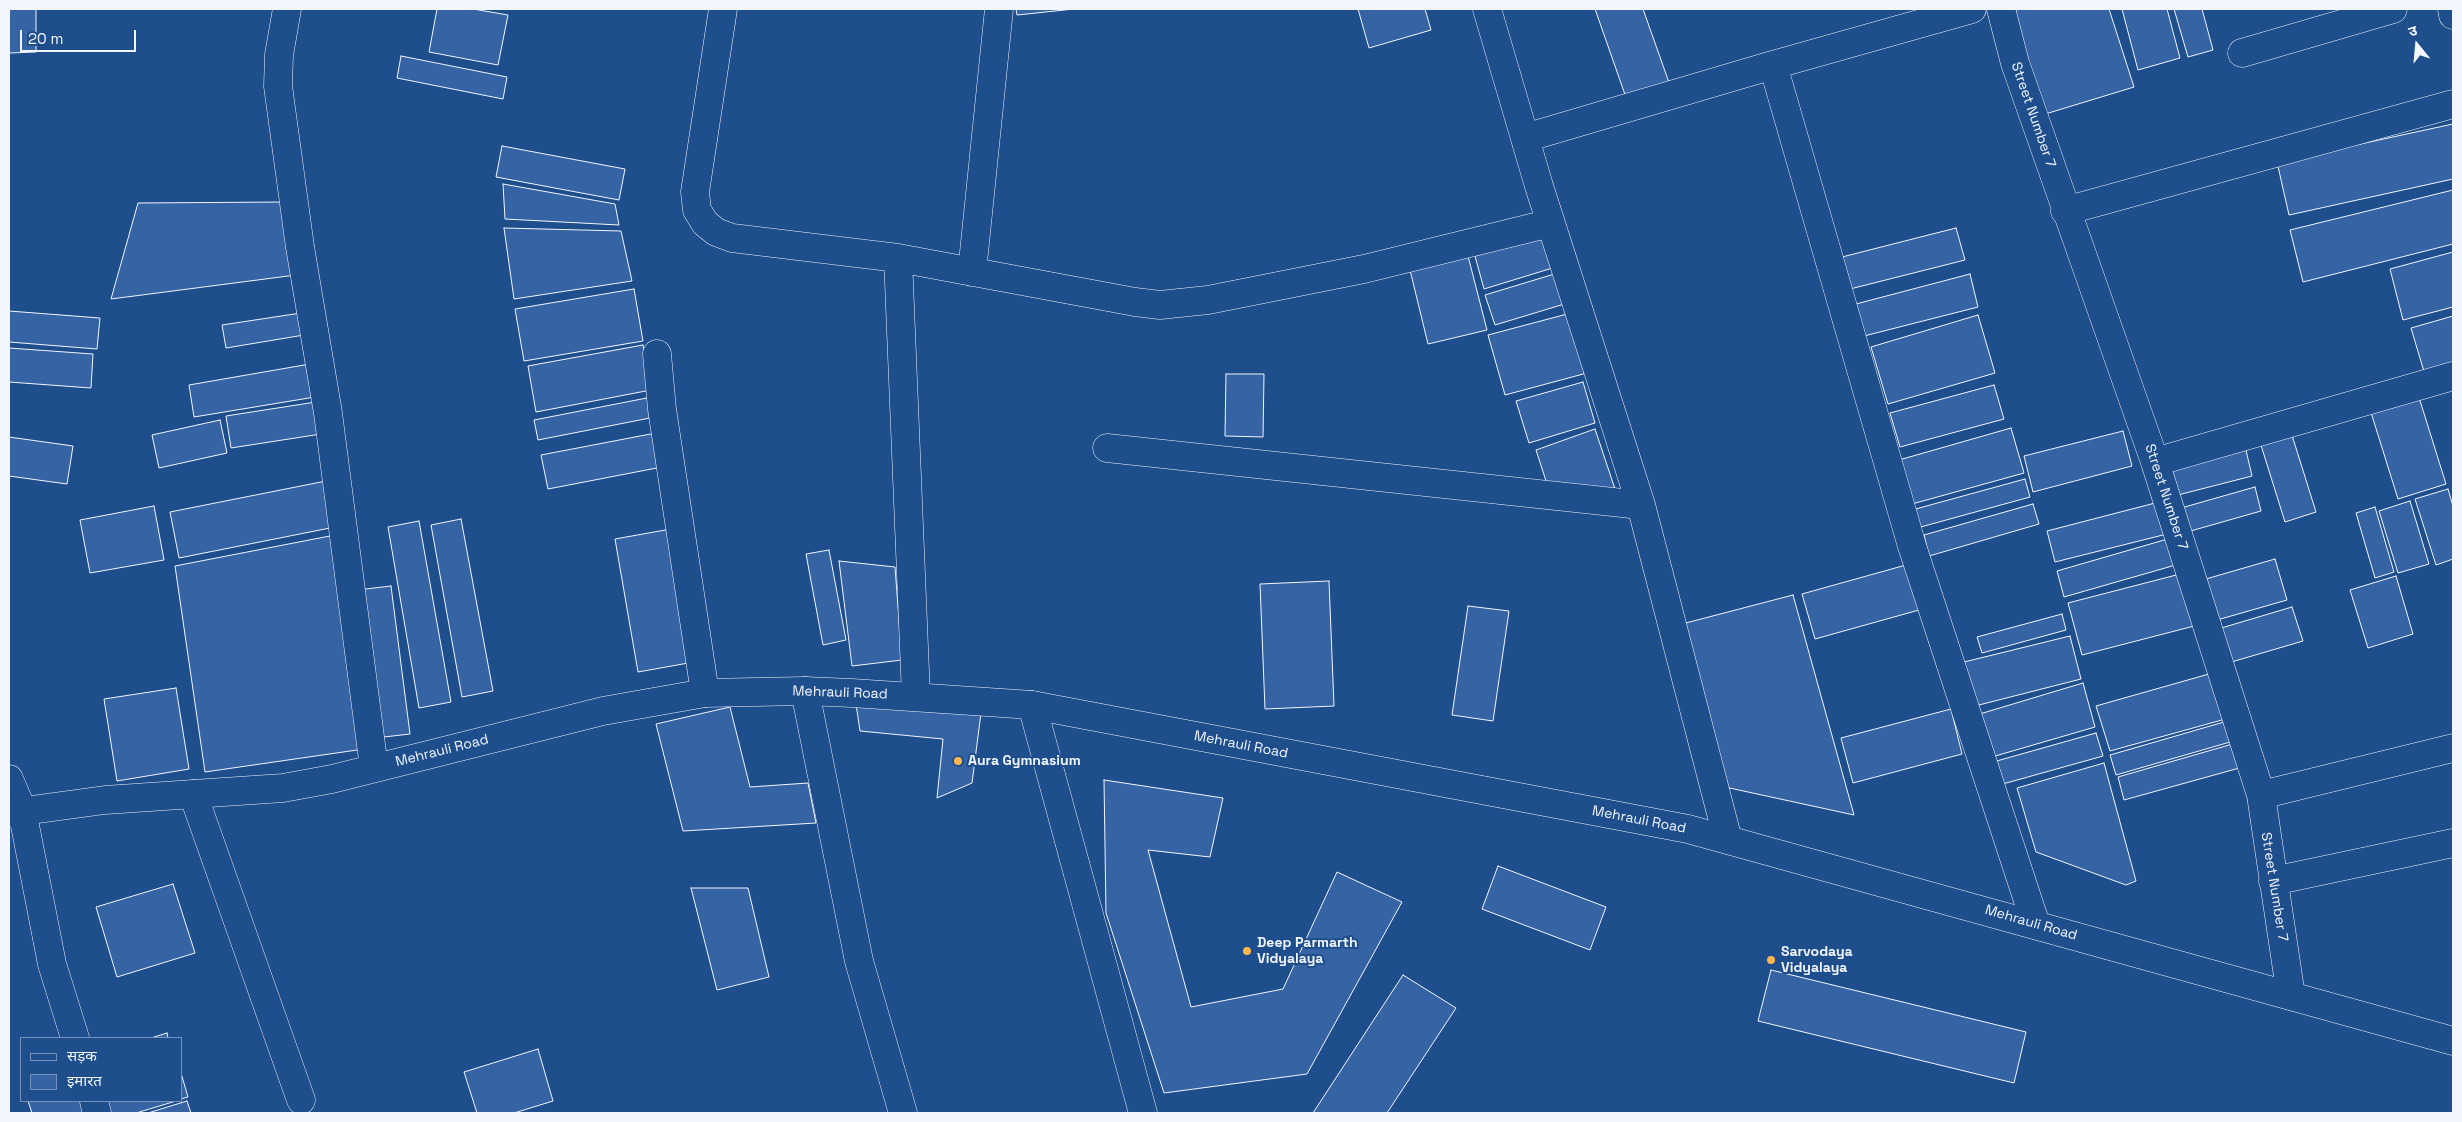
<!DOCTYPE html>
<meta charset="utf-8">
<style>
body{margin:0}
#map{position:relative;width:2462px;height:1122px;overflow:hidden;background:#1f4e8c;font-family:"Space Grotesk","Noto Sans Devanagari",sans-serif}
canvas{display:block}
.frame{position:absolute;inset:0;border:10px solid #f2f6ff;pointer-events:none}
.legend{position:absolute;left:20px;top:1037px;width:162px;height:65px;box-sizing:border-box;background:#1f4e8c;border:1px solid #7391ba;margin:0;padding:6px 9px;list-style:none;font-size:15px;color:#f2f6ff}
.legend li{display:flex;align-items:center;gap:10px;height:25px}
.legend b{width:25px;border:1px solid #7391ba}
.north{position:absolute;left:2392px;top:20px;width:50px;height:50px;-webkit-text-stroke:4px #1f4e8c;paint-order:stroke;rotate:343deg;font-size:14px;font-weight:700;line-height:20px;text-align:center;color:#f2f6ff}
.north::after{content:'';display:block;margin:auto;width:18px;height:22px;background:#f2f6ff;clip-path:polygon(50% 0,100% 100%,50% 72%,0 100%)}
.scale{position:absolute;left:20px;top:30px;width:116px;height:22px;box-sizing:border-box;border:2px solid #f2f6ff;border-top:0;padding-left:6px;font-size:15px;line-height:18px;white-space:nowrap;color:#f2f6ff;-webkit-text-stroke:4px #1f4e8c;paint-order:stroke}
</style>
<div id="map">
<canvas width="2462" height="1122"></canvas>
<div class="frame"></div>
<ul class="legend">
<li><b style="height:6px;background:#1f4e8c"></b>सड़क</li>
<li><b style="height:14px;background:#3563a3"></b>इमारत</li>
</ul>
<div class="north">उ</div>
<div class="scale">20 m</div>
</div>
<script>
const g = document.querySelector('canvas').getContext('2d');
g.lineJoin = 'round';
function paint(path, color) { g.fillStyle = color; g.fill(path, 'evenodd'); }
const toPath = rows => new Path2D(rows.map(r => 'M' + r).join(''));
function stroke(path, color, width, dash) { g.strokeStyle = color; g.lineWidth = width; g.lineCap = dash ? 'butt' : 'round'; g.setLineDash(dash || []); g.stroke(path); }
function write(font, color, halo, rows, align = 'center') {
  g.font = font + ' "Space Grotesk",sans-serif'; g.lineWidth = 4; g.setLineDash([]); g.textBaseline = 'middle'; g.strokeStyle = halo; g.fillStyle = color; for (const [text, x, y, turn = 0] of rows) {
    g.save(); g.translate(x, y); g.rotate((+turn || 0) * Math.PI / 180); g.textAlign = isNaN(turn) ? turn : align; if (halo) g.strokeText(text, 0, 0); g.fillText(text, 0, 0); g.restore();
  }
}
const building = toPath([
 [9,9,36,9,36,52,9,53,9,9],
 [437,9,473,9,508,15,498,65,429,52,437,9],
 [1016,9,1074,9,1017,15,1016,9],
 [1358,9,1425,9,1431,30,1369,48,1358,9],
 [1595,9,1643,9,1672,91,1629,106,1595,9],
 [2020,9,2109,9,2134,87,2042,115,2009,12,2020,9],
 [2122,9,2167,9,2180,58,2138,70,2122,9],
 [2174,9,2202,9,2213,50,2188,57,2174,9],
 [401,56,507,77,503,99,397,78,401,56],
 [2453,124,2453,179,2289,215,2277,162,2453,124],
 [502,146,625,169,619,200,496,177,502,146],
 [503,184,615,204,619,225,505,219,503,184],
 [2453,190,2453,244,2303,282,2290,230,2453,190],
 [286,202,296,275,111,299,138,203,286,202],
 [504,228,621,231,632,281,514,299,504,228],
 [1956,228,1965,260,1850,289,1842,257,1956,228],
 [1549,233,1559,266,1484,289,1475,256,1549,233],
 [2453,252,2453,307,2403,320,2390,269,2453,252],
 [1468,256,1487,330,1428,344,1410,270,1468,256],
 [1561,272,1571,302,1495,325,1485,295,1561,272],
 [1970,274,1978,307,1864,336,1856,304,1970,274],
 [634,289,643,341,524,361,515,309,634,289],
 [9,311,100,318,97,349,9,342,9,311],
 [301,313,304,335,226,348,222,325,301,313],
 [1571,313,1587,373,1505,395,1488,335,1571,313],
 [1978,315,1995,373,1888,404,1871,347,1978,315],
 [2453,316,2453,367,2425,375,2411,328,2453,316],
 [643,345,651,390,536,412,528,366,643,345],
 [9,348,93,354,91,388,9,382,9,348],
 [310,364,315,397,194,417,189,385,310,364],
 [1226,374,1264,374,1263,437,1225,436,1226,374],
 [1583,382,1595,423,1529,443,1516,401,1583,382],
 [1994,385,2004,419,1900,447,1890,413,1994,385],
 [2417,391,2446,484,2398,499,2369,406,2417,391],
 [652,397,655,417,538,440,534,420,652,397],
 [316,402,321,434,231,448,226,416,316,402],
 [220,420,227,453,159,468,152,435,220,420],
 [2011,428,2024,473,1912,504,1899,460,2011,428],
 [1595,429,1618,498,1547,484,1536,450,1595,429],
 [2123,431,2132,466,2033,492,2024,456,2123,431],
 [661,432,667,466,548,489,541,455,661,432],
 [2291,432,2316,512,2285,522,2260,442,2291,432],
 [9,437,73,446,67,484,9,476,9,437],
 [2245,446,2252,476,2174,496,2167,466,2245,446],
 [2025,479,2030,497,1917,528,1912,510,2025,479],
 [326,481,335,527,179,558,170,512,326,481],
 [2255,487,2261,511,2180,534,2174,510,2255,487],
 [2448,489,2453,506,2453,559,2436,565,2415,499,2448,489],
 [2410,501,2429,564,2398,573,2379,511,2410,501],
 [2159,502,2167,534,2055,562,2047,531,2159,502],
 [2033,504,2039,524,1929,556,1924,535,2033,504],
 [154,506,164,560,90,573,80,520,154,506],
 [2375,507,2394,572,2375,578,2356,513,2375,507],
 [461,519,493,691,462,697,431,525,461,519],
 [419,521,451,702,419,708,388,527,419,521],
 [671,529,694,662,638,672,615,539,671,529],
 [335,535,364,749,205,772,175,566,335,535],
 [2171,538,2179,564,2064,597,2057,571,2171,538],
 [829,550,846,640,823,645,806,554,829,550],
 [2275,559,2287,600,2210,622,2199,581,2275,559],
 [839,561,895,567,902,660,852,666,839,561],
 [1906,565,1919,610,1815,639,1802,594,1906,565],
 [2184,573,2198,625,2082,655,2068,603,2184,573],
 [2396,576,2413,634,2368,648,2350,590,2396,576],
 [1329,581,1334,706,1265,709,1260,584,1329,581],
 [391,586,410,734,375,738,357,590,391,586],
 [1793,595,1854,815,1725,787,1682,624,1793,595],
 [1468,606,1509,611,1493,721,1452,715,1468,606],
 [2292,607,2303,641,2228,663,2218,629,2292,607],
 [2062,614,2066,630,1982,653,1977,637,2062,614],
 [2070,636,2081,679,1971,707,1960,663,2070,636],
 [2216,672,2229,718,2110,751,2096,706,2216,672],
 [2083,683,2095,727,1985,759,1973,716,2083,683],
 [176,688,189,769,117,781,104,699,176,688],
 [856,704,981,713,972,783,937,798,943,739,860,731,856,704],
 [730,707,750,787,808,783,816,823,683,831,656,724,730,707],
 [1951,709,1962,754,1853,783,1841,738,1951,709],
 [2231,720,2237,740,2116,775,2110,755,2231,720],
 [2096,733,2103,756,1992,787,1986,764,2096,733],
 [2236,743,2243,767,2124,800,2118,777,2236,743],
 [2104,763,2136,881,2126,885,2036,852,2017,788,2104,763],
 [1104,780,1223,798,1210,857,1148,850,1191,1007,1283,989,1337,872,1402,902,1307,1074,1164,1093,1106,913,1104,780],
 [1498,866,1606,907,1590,950,1482,909,1498,866],
 [173,884,195,953,117,977,96,907,173,884],
 [691,888,748,888,769,977,717,990,691,888],
 [1771,970,2026,1032,2014,1083,1758,1021,1771,970],
 [1403,975,1456,1008,1387,1113,1313,1113,1403,975],
 [167,1033,168,1038,151,1038,167,1033],
 [538,1049,553,1101,514,1113,477,1113,464,1072,538,1049],
 [181,1073,188,1097,181,1099,181,1073],
 [28,1101,82,1101,86,1113,32,1113,28,1101],
 [105,1101,176,1101,136,1113,109,1113,105,1101],
 [187,1101,191,1113,148,1113,187,1101]
]);
const street = toPath([
 [287,9,279,55,278,86,300,247,328,413,374,768],
 [723,9,695,192,697,210,705,223,716,232,732,238,898,258,1135,302,1160,305,1208,300,1364,269,1551,223],
 [1487,9,1539,186,1641,505,1728,840],
 [1972,9,1773,65,1912,546,2036,925],
 [2001,9,2015,63,2155,462,2261,795,2291,996],
 [2452,9,2453,15],
 [2242,53,2393,9],
 [1525,138,1773,65],
 [2065,211,2453,104],
 [898,258,916,696],
 [972,272,999,9],
 [657,354,662,409,705,693],
 [1107,448,1641,505],
 [2155,462,2453,376],
 [805,691,859,961,903,1113],
 [1032,705,1143,1113],
 [9,779,22,810,52,964,75,1038],
 [193,794,301,1100],
 [2261,795,2453,748],
 [2273,881,2453,843],
 [94,1101,97,1113]
]);
const secondary = toPath([
 [9,813,105,800,283,788,332,779,603,711,705,693,805,691,852,693,1032,705,1688,829,2453,1041]
]);
const markers = [
 [958,761,5,"#ffb74d"],
 [1247,951,5,"#ffb74d"],
 [1771,960,5,"#ffb74d"]
];
const streetNames = [
 ["Street Number 7",2033,115,71],
 ["Street Number 7",2166,497,72],
 ["Mehrauli Road",840,693,2],
 ["Mehrauli Road",1241,745,11],
 ["Mehrauli Road",442,751,-14],
 ["Mehrauli Road",1639,820,11],
 ["Street Number 7",2274,887,81],
 ["Mehrauli Road",2031,923,16]
];
const poiNames = [
 ["Aura Gymnasium",968,761],
 ["Deep Parmarth",1257,943],
 ["Vidyalaya",1257,959],
 ["Sarvodaya",1781,952],
 ["Vidyalaya",1781,968]
];
paint(building, '#3563a3');
stroke(building, '#f2f6ff', 1);
stroke(street, '#f2f6ff', 29);
stroke(secondary, '#f2f6ff', 29);
stroke(street, '#1f4e8c', 28);
stroke(secondary, '#1f4e8c', 28);
for (const [x, y, r, color] of markers) { const dot = new Path2D(); dot.arc(x, y, r, 0, 2 * Math.PI); g.fillStyle = color; g.fill(dot); stroke(dot, '#1f4e8c', 2); }
write('14px', '#f2f6ff', '#1f4e8c', streetNames);
write('bold 14px', '#f2f6ff', '#1f4e8c', poiNames, 'left');
</script>
